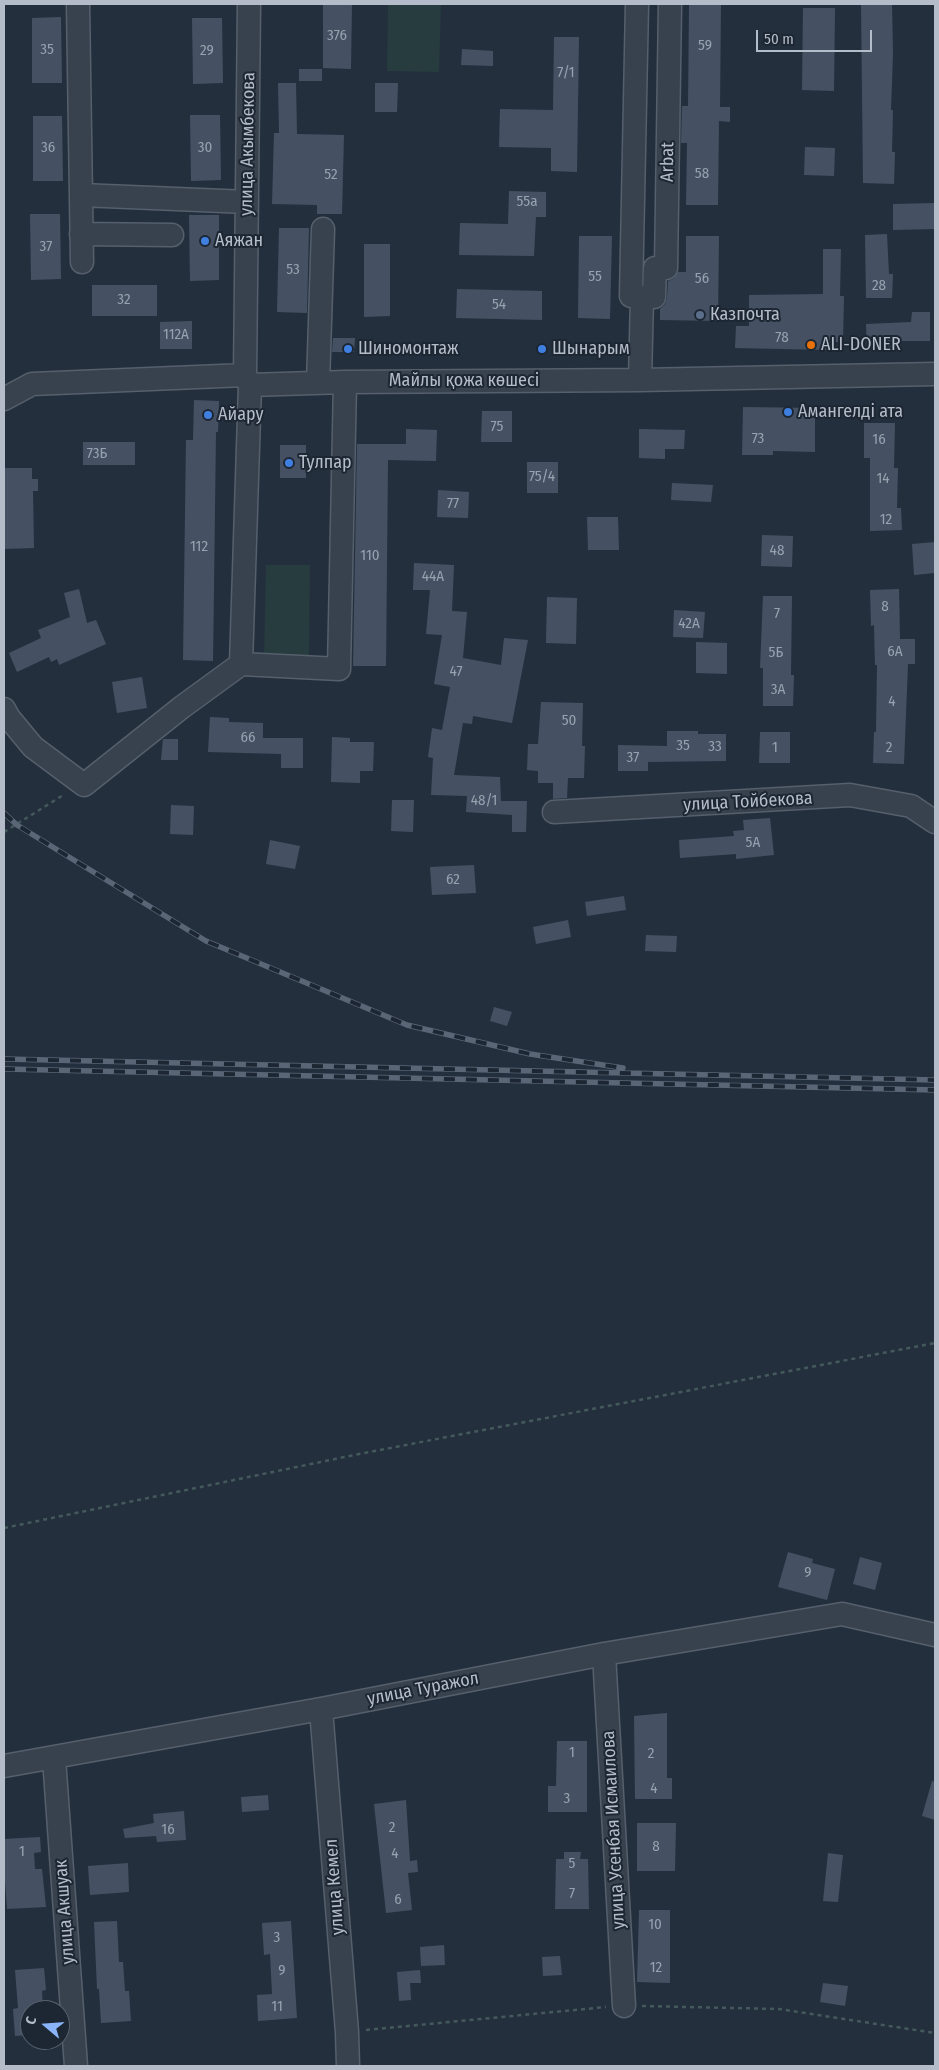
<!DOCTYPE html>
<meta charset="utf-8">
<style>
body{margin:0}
#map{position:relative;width:939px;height:2070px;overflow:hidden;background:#242f3e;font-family:"Fira Sans Condensed",sans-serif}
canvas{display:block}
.frame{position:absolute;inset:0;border:5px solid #b4bcc9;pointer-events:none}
.north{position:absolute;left:20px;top:2000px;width:50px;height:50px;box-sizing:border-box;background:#1d2633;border:1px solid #59626f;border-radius:50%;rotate:288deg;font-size:14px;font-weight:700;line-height:20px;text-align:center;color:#b4bcc9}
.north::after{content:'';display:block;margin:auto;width:18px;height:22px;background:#8ab4f8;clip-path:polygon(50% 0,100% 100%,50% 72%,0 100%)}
.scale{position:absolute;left:756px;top:30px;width:116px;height:22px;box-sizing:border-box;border:2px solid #b4bcc9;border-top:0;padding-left:6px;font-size:15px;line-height:18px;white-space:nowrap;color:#b4bcc9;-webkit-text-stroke:4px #1d2633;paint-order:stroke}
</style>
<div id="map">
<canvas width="939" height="2070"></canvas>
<div class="frame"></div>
<div class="north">С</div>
<div class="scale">50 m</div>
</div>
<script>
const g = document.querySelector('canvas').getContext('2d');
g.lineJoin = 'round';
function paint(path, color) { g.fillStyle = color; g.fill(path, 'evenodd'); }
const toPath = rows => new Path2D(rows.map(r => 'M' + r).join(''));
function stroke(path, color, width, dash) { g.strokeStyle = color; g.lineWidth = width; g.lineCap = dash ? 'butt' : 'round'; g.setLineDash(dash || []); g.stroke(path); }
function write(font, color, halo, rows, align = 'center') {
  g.font = font + ' "Fira Sans Condensed",sans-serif'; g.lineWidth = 4; g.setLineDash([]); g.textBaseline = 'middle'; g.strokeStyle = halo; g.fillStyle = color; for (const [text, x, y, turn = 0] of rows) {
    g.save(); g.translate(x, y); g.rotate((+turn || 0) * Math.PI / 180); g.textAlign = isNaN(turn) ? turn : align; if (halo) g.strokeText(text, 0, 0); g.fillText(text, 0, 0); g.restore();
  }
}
const green = toPath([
 [388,4,441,4,439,72,387,71],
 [266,565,310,565,309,657,264,657]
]);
const building = toPath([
 [323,4,352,4,351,69,323,68],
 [861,4,892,4,893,54,891,110,893,110,892,152,895,152,894,184,863,183],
 [689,5,721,5,720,107,730,107,730,122,719,121,718,205,686,205,687,143,681,143,682,106,688,106],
 [803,8,835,8,834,91,802,90],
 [61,17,62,83,32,83,32,18],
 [192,18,222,18,223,83,193,84],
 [554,37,579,37,577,172,551,171,551,148,499,147,500,109,553,110],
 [462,49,493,51,493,66,461,65],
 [299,69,322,69,322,81,299,81],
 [278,83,296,83,297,134,344,135,342,214,317,214,317,205,272,204,274,133,279,133],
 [375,83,398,83,397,112,375,112],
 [190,115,220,115,221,180,191,181],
 [33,116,62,116,63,181,33,181],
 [805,147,835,148,834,176,804,175],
 [509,191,546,192,546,217,536,217,534,256,459,255,460,223,508,224],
 [934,203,934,229,893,230,893,204],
 [30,214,60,214,61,279,31,280],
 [189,215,219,215,219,280,190,281],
 [279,228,309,228,307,313,277,312],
 [887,234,889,274,893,274,892,298,866,298,865,235],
 [579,236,612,236,610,319,578,318],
 [686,236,719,236,718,321,660,320,660,309,665,304,667,298,668,281,673,279,678,272,686,272],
 [364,244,390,244,390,316,364,317],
 [823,249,841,249,840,296,844,296,843,342,828,342,828,350,735,348,736,326,749,326,749,295,823,294],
 [92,285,157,285,157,316,92,316],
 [457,289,542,291,542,320,456,318],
 [912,312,930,312,930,341,896,341,896,349,867,350,866,324,911,322],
 [192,321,192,349,160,349,160,322],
 [333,338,355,338,354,352,332,352],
 [194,400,219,401,218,432,216,432,213,661,183,660,186,440,193,440],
 [743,407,815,408,815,452,773,451,773,455,742,455],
 [482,411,512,411,512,442,481,442],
 [864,423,895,423,894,468,898,468,897,508,901,508,902,530,870,531,870,458,864,458],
 [406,429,437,430,436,461,388,460,386,666,353,666,357,444,406,444],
 [639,429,685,430,684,449,665,449,665,459,639,458],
 [83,442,135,442,135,465,83,465],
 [280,445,306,445,306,478,280,478],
 [527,462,558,462,558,493,527,493],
 [4,468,32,468,32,479,38,479,38,491,33,491,34,548,4,549],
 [672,483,713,485,711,502,671,500],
 [438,490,469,492,468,518,437,517],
 [587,517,618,517,619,550,588,550],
 [762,535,793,536,792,567,761,566],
 [935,542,935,573,914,575,912,544],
 [414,563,454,565,452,611,467,612,463,658,501,665,504,638,528,640,512,723,473,716,472,724,463,723,454,775,500,777,501,801,527,801,526,832,512,832,512,815,466,812,467,796,431,795,433,758,428,757,432,728,442,730,450,687,434,684,442,635,426,634,430,590,413,590],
 [79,589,87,623,96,620,106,644,59,665,57,659,51,662,49,657,17,672,9,653,41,638,38,630,70,617,64,593],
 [899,589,900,639,915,639,915,664,908,664,904,764,873,763,874,732,876,732,877,665,875,665,874,625,871,626,870,590],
 [763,596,792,596,791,675,794,675,793,706,763,706,763,668,760,668],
 [547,597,577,598,576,644,546,643],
 [674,610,705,612,703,638,673,637],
 [696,642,727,643,727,674,696,673],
 [142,677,147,708,117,713,112,682],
 [541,702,583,703,582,746,585,746,584,778,568,778,567,798,553,799,553,783,538,783,538,771,527,770,528,744,538,744],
 [210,717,229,718,229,722,263,723,263,738,303,738,303,768,281,768,281,754,208,752],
 [667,731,698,731,698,734,726,734,726,761,648,762,648,771,618,771,618,745,667,746],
 [760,732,790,732,790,763,759,763],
 [332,737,350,738,350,742,374,742,373,771,360,771,360,783,331,782],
 [163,739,178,739,178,760,161,760],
 [392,800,414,800,413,832,391,831],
 [171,805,194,806,193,835,170,834],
 [770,818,774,855,736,859,736,854,680,858,679,840,734,836,733,831,744,830,743,820],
 [270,840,300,846,295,869,266,864],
 [474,865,476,893,432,895,430,867],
 [624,896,626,910,587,916,585,902],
 [568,920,571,937,536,944,533,927],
 [646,935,677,936,676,952,645,951],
 [494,1007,512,1012,507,1026,490,1021],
 [788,1552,813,1559,812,1563,835,1569,827,1600,778,1587],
 [860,1557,882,1563,875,1590,853,1584],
 [667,1713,667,1778,672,1778,672,1799,635,1799,634,1716],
 [557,1741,587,1741,587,1812,548,1812,548,1786,556,1786],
 [932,1781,935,1782,935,1820,922,1816],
 [268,1795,269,1810,242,1812,241,1797],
 [406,1800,410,1861,417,1860,418,1872,408,1873,412,1910,386,1913,374,1804],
 [184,1811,186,1840,157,1842,156,1836,125,1838,123,1829,154,1823,153,1814],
 [637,1823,676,1823,675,1871,637,1871],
 [40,1837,41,1852,34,1853,35,1869,42,1869,46,1907,7,1909,4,1867,4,1839],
 [564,1852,581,1852,580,1859,588,1859,589,1909,555,1909,556,1859,564,1859],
 [828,1853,843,1855,838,1902,823,1901],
 [128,1863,129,1892,90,1895,88,1866],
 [639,1910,670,1910,670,1983,637,1982],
 [117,1921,119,1962,123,1962,125,1991,129,1991,131,2021,101,2023,99,1989,97,1989,94,1922],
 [291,1921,297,2018,258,2021,257,1995,272,1994,270,1954,264,1955,262,1923],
 [444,1945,445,1965,421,1966,420,1947],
 [560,1956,562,1975,543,1976,542,1957],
 [44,1968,46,1990,42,1991,43,2010,30,2010,30,2035,15,2036,13,2009,18,2008,15,1970],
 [420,1970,421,1983,410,1983,411,2000,399,2001,397,1972],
 [823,1983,848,1986,845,2006,820,2002]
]);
const path = toPath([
 [4,832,65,794],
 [4,1528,359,1454,935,1343],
 [642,2006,779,2009,935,2033],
 [366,2030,606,2007]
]);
const minor = toPath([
 [78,4,82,262],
 [637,4,631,296,642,297,640,380],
 [81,195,247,202],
 [81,234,172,235],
 [642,297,654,297,655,268,666,268,670,4],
 [245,375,249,4],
 [318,383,323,229],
 [4,399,32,384,245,375,250,385,345,382,640,380,935,374],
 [241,664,339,669,345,382],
 [4,709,9,718,33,747,84,785,182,707,241,664,250,385],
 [554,812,850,795,911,806,935,822],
 [604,1654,624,2006],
 [321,1709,347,2032,348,2066],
 [54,1758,76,2066],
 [4,1766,321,1709,604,1654,842,1614,935,1635]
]);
const rail = toPath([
 [4,813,17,825,51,846,206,941,407,1025,530,1054,623,1068],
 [4,1059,935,1080],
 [4,1069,935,1090]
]);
const markers = [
 [205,241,5,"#3f7fe0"],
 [700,315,5,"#5c6f8a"],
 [811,345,5,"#e8710a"],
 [348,349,5,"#3f7fe0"],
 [542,349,5,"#3f7fe0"],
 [788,412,5,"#3f7fe0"],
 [208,415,5,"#3f7fe0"],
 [289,463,5,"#3f7fe0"]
];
const numberNames = [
 ["376",337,36],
 ["59",705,46],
 ["35",47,50],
 ["29",207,51],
 ["7/1",566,73],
 ["36",48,148],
 ["30",205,148],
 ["58",702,174],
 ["52",331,175],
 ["55а",527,202],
 ["37",46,247],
 ["53",293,270],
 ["55",595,277],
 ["56",702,279],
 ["28",879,286],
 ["32",124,300],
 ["54",499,305],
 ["112А",176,335],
 ["78",782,338],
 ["75",497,427],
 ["73",758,439],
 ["16",879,440],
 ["73Б",97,454],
 ["75/4",542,477],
 ["14",883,479],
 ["77",453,504],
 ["12",886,520],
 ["112",199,547],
 ["48",777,551],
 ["110",370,556],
 ["44А",433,577],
 ["8",885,607],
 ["7",777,614],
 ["42А",689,624],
 ["6А",895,652],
 ["5Б",776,653],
 ["47",456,672],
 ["3А",778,690],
 ["4",892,702],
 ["50",569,721],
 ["66",248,738],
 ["35",683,746],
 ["33",715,747],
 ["1",775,748],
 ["2",889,748],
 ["37",633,758],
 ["48/1",484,801],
 ["5А",753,843],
 ["62",453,880],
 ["9",808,1573],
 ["1",572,1753],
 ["2",651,1754],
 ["4",654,1789],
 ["3",567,1799],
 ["2",392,1828],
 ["16",168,1830],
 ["8",656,1847],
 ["1",22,1852],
 ["4",395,1854],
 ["5",572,1864],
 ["7",572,1894],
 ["6",398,1900],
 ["10",655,1925],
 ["3",277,1938],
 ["12",656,1968],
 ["9",282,1971],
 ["11",277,2007]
];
const streetNames = [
 ["улица Акымбекова",248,144,-89],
 ["Arbat",668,162,-89],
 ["Майлы қожа көшесі",464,381],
 ["улица Тойбекова",748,802,-3],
 ["улица Туражол",423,1689,-11],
 ["улица Усенбая Исмаилова",614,1830,-93],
 ["улица Кемел",335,1887,-94],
 ["улица Акшуак",65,1912,-94]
];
const poiNames = [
 ["Аяжан",215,241],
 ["Казпочта",710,315],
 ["ALI-DONER",821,345],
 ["Шиномонтаж",358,349],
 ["Шынарым",552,349],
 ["Амангелді ата",798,412],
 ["Айару",218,415],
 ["Тулпар",299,463]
];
paint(green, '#263c3f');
paint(building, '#455162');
stroke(minor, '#565f6c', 25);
stroke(path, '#44595c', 2.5, [4, 4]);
stroke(minor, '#38414e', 22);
stroke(rail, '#5a6575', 5.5);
stroke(rail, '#1d2633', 4, [11]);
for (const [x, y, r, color] of markers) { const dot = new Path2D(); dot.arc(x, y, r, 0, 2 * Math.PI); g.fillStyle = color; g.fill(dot); stroke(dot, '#1d2633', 2); }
write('15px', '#98a1af', null, numberNames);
write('18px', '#b4bcc9', '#1d2633', streetNames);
write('18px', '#b4bcc9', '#1d2633', poiNames, 'left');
</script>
